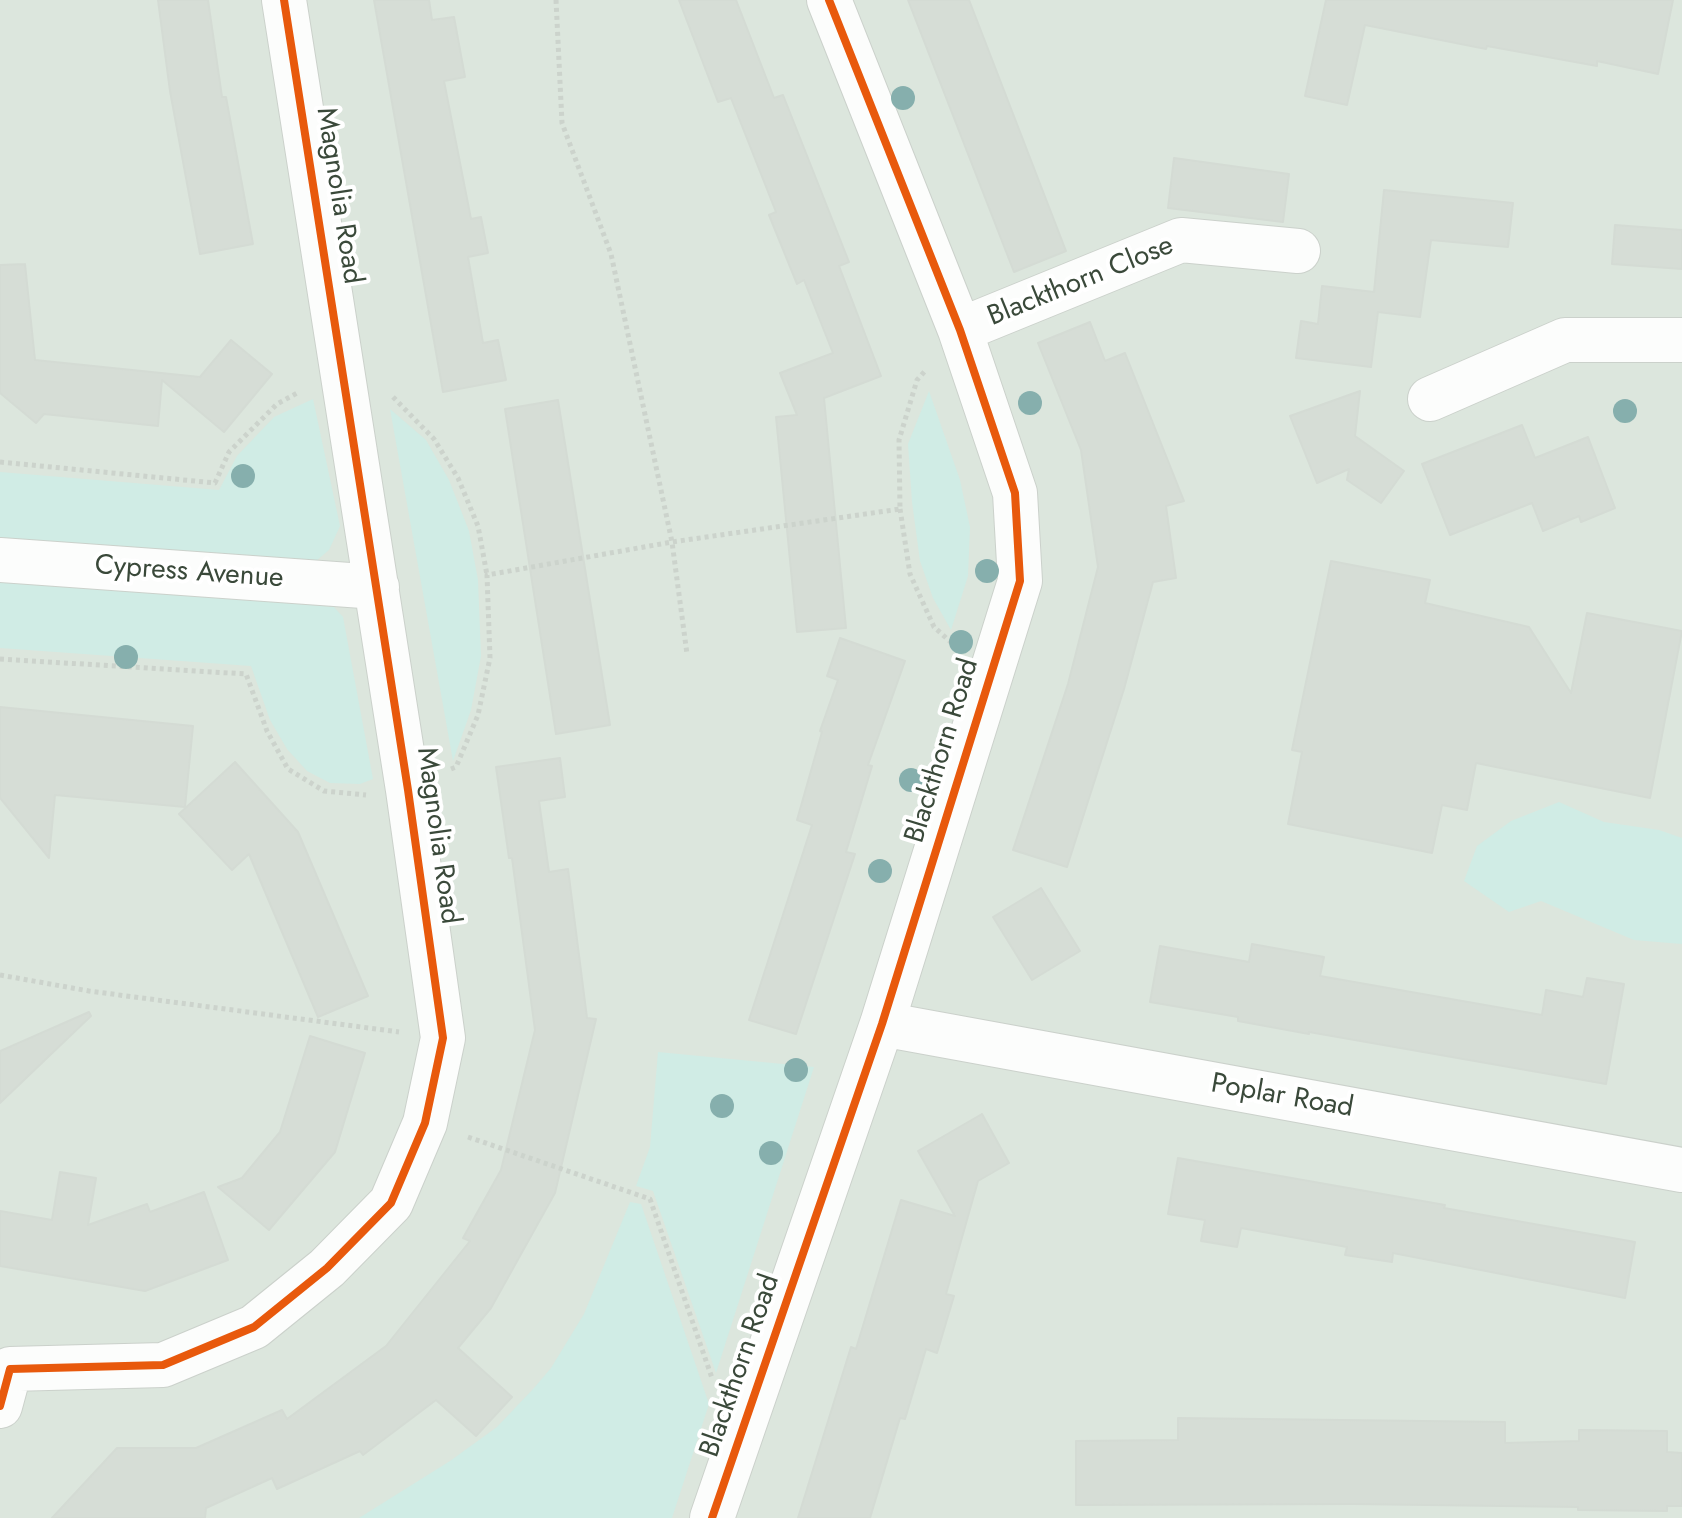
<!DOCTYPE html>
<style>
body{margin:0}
canvas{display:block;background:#eef3ee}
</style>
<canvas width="1682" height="1518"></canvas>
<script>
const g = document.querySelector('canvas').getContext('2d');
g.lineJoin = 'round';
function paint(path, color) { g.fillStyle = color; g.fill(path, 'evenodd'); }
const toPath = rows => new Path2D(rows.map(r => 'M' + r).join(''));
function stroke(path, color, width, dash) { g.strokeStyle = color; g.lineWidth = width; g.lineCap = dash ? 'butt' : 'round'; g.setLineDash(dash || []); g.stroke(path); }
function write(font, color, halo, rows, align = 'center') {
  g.font = font + ' Jost,sans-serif'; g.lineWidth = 8; g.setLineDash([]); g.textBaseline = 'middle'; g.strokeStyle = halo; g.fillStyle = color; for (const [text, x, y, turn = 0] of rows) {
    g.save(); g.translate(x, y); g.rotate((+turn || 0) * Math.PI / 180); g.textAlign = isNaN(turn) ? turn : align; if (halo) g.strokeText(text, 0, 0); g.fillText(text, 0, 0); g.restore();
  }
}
const residential = toPath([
 [0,0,1682,0,1682,1518,0,1518]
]);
const green = toPath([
 [929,391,960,480,970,527,968,576,951,630,933,598,920,561,912,502,908,444],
 [313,399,340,526,329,550,316,561,295,566,0,538,0,472,219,490,237,456,274,417],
 [390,409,426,440,449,480,469,531,478,580,481,656,471,710,453,761],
 [0,579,334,607,343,617,373,779,360,784,330,783,307,771,287,749,270,720,251,666,0,648],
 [1559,802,1604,822,1659,830,1682,838,1682,944,1634,940,1541,901,1509,912,1464,881,1477,846,1511,821],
 [658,1052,814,1067,716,1373,653,1191,636,1186,650,1147],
 [630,1202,641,1204,709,1404,672,1518,359,1518,450,1461,497,1427,534,1388,551,1368,584,1314]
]);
const building = toPath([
 [158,0,208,0,222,97,226,97,253,244,200,254,170,91,158,0],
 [374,0,429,0,432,20,454,17,465,77,444,81,471,219,481,217,488,253,468,257,483,343,498,340,506,380,443,392,374,0],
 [679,0,736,0,774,98,783,95,849,262,839,266,881,376,824,398,846,628,797,632,776,417,797,415,780,373,833,353,804,280,797,284,769,215,776,212,731,98,718,102,679,0],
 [908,0,969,0,1066,251,1014,272,908,0],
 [1326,0,1673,0,1658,74,1597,61,1597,66,1487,46,1486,49,1365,25,1347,105,1305,96,1326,0],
 [1174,158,1289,174,1283,222,1168,208,1174,158],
 [1384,190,1513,203,1508,247,1431,240,1420,317,1378,312,1371,367,1296,358,1301,321,1318,324,1322,286,1374,292,1384,190],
 [1615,225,1682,230,1682,269,1612,264,1615,225],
 [25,264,35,360,200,377,231,340,272,374,224,432,162,380,158,426,44,414,36,423,0,393,0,265,25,264],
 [1090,322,1105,361,1125,353,1184,501,1166,506,1176,578,1153,582,1124,689,1067,867,1013,850,1068,684,1098,567,1081,450,1038,343,1090,322],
 [1360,391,1355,436,1404,471,1381,503,1347,480,1349,469,1317,483,1290,416,1360,391],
 [558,400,610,725,556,734,505,409,558,400],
 [1522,425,1535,458,1588,437,1615,508,1581,522,1579,516,1543,531,1532,503,1450,535,1422,464,1522,425],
 [1331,561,1430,580,1425,603,1529,627,1571,693,1587,613,1682,631,1650,798,1476,763,1467,810,1442,805,1432,853,1288,824,1302,752,1292,750,1331,561],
 [840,638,905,661,868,765,872,766,846,852,855,854,796,1034,749,1020,812,825,797,820,822,732,820,731,838,680,827,676,840,638],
 [0,707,193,726,185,807,55,795,49,858,0,798,0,707],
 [560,758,565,797,539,801,549,872,568,869,587,1018,596,1019,555,1193,491,1308,458,1348,512,1397,476,1436,436,1400,363,1455,360,1451,277,1489,272,1478,206,1508,205,1518,52,1518,117,1448,196,1448,282,1410,287,1419,386,1346,470,1241,463,1238,501,1170,535,1030,512,858,509,858,496,767,560,758],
 [235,762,298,832,368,996,318,1017,249,854,232,870,179,814,235,762],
 [1041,888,1080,951,1032,980,993,917,1041,888],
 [1252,944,1324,957,1320,976,1542,1015,1546,990,1583,997,1587,978,1624,984,1606,1084,1309,1032,1309,1034,1238,1021,1238,1017,1150,1002,1160,946,1249,962,1252,944],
 [89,1012,91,1016,0,1103,0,1051,89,1012],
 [310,1036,365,1053,335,1152,269,1230,218,1187,242,1178,280,1132,310,1036],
 [982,1114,1009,1163,978,1181,946,1294,954,1296,937,1353,926,1349,905,1419,900,1418,870,1518,798,1518,851,1347,856,1349,901,1200,955,1216,918,1151,982,1114],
 [1178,1158,1445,1205,1444,1208,1635,1242,1625,1298,1393,1253,1392,1262,1345,1255,1347,1247,1241,1228,1237,1247,1201,1241,1205,1220,1168,1214,1178,1158],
 [60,1172,96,1178,88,1225,147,1204,150,1212,204,1192,228,1260,145,1291,0,1266,0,1211,52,1220,60,1172],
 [1178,1418,1505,1422,1505,1443,1579,1441,1579,1430,1667,1431,1667,1452,1682,1453,1682,1506,1667,1506,1667,1511,1578,1510,1578,1507,1353,1504,1076,1505,1076,1441,1178,1440,1178,1418]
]);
const path = toPath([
 [556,0,562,123,611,254,672,542,687,654],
 [393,397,434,439,458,478,478,526,487,575],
 [0,462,215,483,229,452,277,404,299,392],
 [900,509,910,574,934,627,954,645],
 [0,659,246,674,267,731,288,769,324,791,366,795],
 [451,769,456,767,478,715,490,658,487,575,672,542,900,509,899,440,917,380,925,371],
 [0,975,89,991,399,1032],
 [468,1137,650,1199,712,1378]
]);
const minor = toPath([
 [960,330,1181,240,1298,251],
 [1430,399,1565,340,1682,340],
 [0,560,377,587],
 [882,1024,1682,1170],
 [0,1406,10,1369,163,1365,254,1327,327,1268,391,1203,425,1123,443,1038,408,790,284,0],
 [712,1518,882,1024,1020,581,1015,493,960,330,829,0]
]);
const cycleway = toPath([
 [0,1406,10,1369,163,1365,254,1327,327,1268,391,1203,425,1123,443,1038,408,790,284,0],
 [712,1518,882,1024,1020,581,1015,493,960,330,829,0]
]);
const trees = [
 [903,98],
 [1030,403],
 [1625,411],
 [243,476],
 [987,571],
 [961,642],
 [126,657],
 [911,780],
 [880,871],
 [796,1070],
 [722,1106],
 [771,1153]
];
const streetNames = [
 ["Magnolia Road",338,196,81],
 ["Blackthorn Close",1081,282,-22],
 ["Cypress Avenue",189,573,4],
 ["Blackthorn Road",943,751,-73],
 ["Magnolia Road",437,836,82],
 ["Poplar Road",1282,1097,10],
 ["Blackthorn Road",741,1366,-71]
];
paint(residential, '#dce6dd');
paint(green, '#d0ece5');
paint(building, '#d6ddd6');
stroke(building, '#d4dbd4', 2);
stroke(minor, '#cbd1cb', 46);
stroke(path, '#ccd3cc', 5, [4, 4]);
stroke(minor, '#fcfdfc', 44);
stroke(cycleway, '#e8590c', 8);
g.fillStyle = '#86afad';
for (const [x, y] of trees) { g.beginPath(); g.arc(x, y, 12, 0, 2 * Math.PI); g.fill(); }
write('28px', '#3a493a', '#fff', streetNames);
</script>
